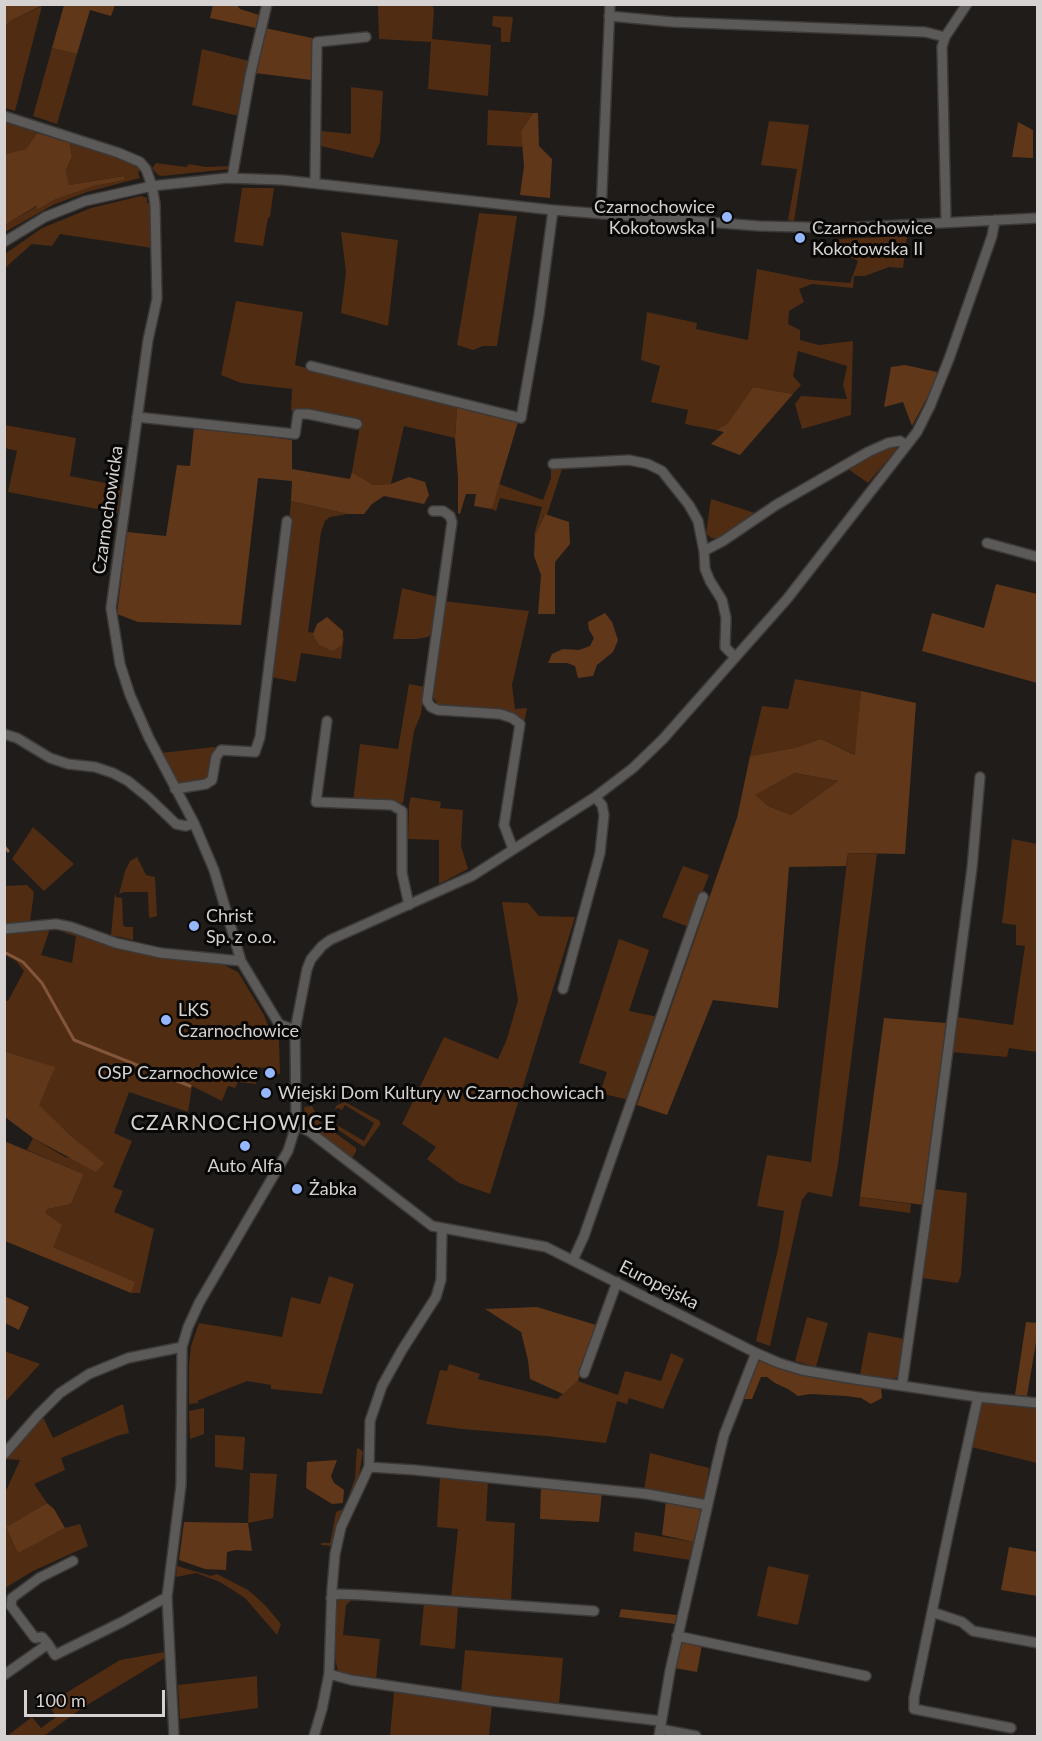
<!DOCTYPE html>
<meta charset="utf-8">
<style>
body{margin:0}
#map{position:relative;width:1042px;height:1741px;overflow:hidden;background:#1f1c1a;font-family:Lato,sans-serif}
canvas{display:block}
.frame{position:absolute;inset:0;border:6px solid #d5d2d1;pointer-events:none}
.scale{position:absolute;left:24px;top:1690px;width:141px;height:27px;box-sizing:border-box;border:3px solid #d5d2d1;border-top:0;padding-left:8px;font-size:18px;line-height:21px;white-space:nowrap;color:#d5d2d1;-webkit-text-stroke:4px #080706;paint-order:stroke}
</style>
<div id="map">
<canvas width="1042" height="1741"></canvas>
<div class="frame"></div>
<div class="scale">100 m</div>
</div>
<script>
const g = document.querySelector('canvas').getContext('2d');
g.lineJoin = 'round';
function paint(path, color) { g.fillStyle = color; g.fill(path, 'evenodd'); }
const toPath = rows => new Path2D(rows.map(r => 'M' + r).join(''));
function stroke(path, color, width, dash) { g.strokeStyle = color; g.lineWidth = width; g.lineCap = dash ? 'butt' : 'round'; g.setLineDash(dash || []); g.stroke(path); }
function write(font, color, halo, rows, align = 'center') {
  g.font = font + ' Lato,sans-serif'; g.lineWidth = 6; g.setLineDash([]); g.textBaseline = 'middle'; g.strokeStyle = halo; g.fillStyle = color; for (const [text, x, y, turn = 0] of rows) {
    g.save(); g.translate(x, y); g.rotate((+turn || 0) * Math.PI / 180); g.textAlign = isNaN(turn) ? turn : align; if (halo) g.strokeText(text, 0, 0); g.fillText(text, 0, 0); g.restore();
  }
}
const green = toPath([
 [378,5,432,5,434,9,432,39,491,45,488,96,428,89,431,42,379,39],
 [42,6,15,111,5,108,5,27,10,21],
 [493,16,513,17,510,42,501,42,501,28,492,26],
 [52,48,77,54,57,124,33,116],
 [202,49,249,61,239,116,192,105],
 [351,87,383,91,380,142,373,158,321,146,321,131,351,134],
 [488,110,533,113,521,131,523,147,487,145],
 [4,121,37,133,26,149,5,154],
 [769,121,809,125,794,221,788,220,797,169,761,165],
 [70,143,129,161,141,170,138,172,140,178,87,192,53,205,5,232,5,225,37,206,38,208,54,200,94,186,125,180,124,176,69,185,66,170,72,157],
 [156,163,186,167,189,164,206,167,231,166,230,169,162,176,158,175,152,168],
 [242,188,274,188,270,217,268,218,263,246,234,242],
 [141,196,147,198,147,203,150,203,152,248,60,234,52,246,32,244,5,268,5,254,42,228,91,208],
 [479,213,517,216,497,346,483,346,473,350,457,345],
 [341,232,398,240,388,326,341,313,346,272],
 [907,236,903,268,889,267,865,276,854,276,853,288,812,284,799,289,804,302,789,311,788,324,800,330,800,340,819,345,853,341,851,415,802,429,795,404,801,396,847,399,843,385,847,366,798,351,793,376,801,385,793,394,753,387,727,424,716,430,685,424,688,410,651,402,660,366,641,360,647,312,697,323,696,329,701,330,748,340,757,269,811,280,850,283,858,261,843,253,838,239],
 [236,301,303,312,295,365,457,407,455,438,404,426,391,484,373,485,352,472,361,420,291,411,292,389,241,383,221,375],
 [5,425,76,438,70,476,121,486,118,513,8,492,17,451,5,448],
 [893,446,897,449,868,483,848,469,873,453],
 [551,466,563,466,547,515,544,515,535,535,534,535,542,507,500,498,496,511,492,509,499,484,543,500,551,478],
 [711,499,755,513,720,539,711,538,706,533],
 [291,501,348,514,330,517,325,521,321,532,308,632,344,637,341,659,301,653,296,682,271,677,278,628],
 [402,588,438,597,433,632,428,637,416,639,393,639],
 [443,601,529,611,512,685,515,709,527,708,524,723,519,716,501,709,446,705,438,704,432,696],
 [795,679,861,691,856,755,821,739,794,748,750,756,762,706,788,709],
 [409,684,425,687,421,714,414,731,403,803,353,801,360,744,398,749],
 [215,747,209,778,203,781,177,783,161,753],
 [795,773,838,781,791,815,768,806,754,795],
 [411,797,441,802,440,808,463,810,461,846,468,869,439,884,439,840,408,839,409,804],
 [33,827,74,864,44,891,12,859],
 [1012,839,1037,844,1037,1052,1009,1048,1007,1057,951,1052,957,1017,1013,1025,1025,946,1016,945,1016,925,1002,923],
 [848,853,877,854,838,1164,832,1197,808,1192,802,1200,770,1346,756,1341,778,1249,784,1211,757,1206,767,1155,811,1162],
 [137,857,146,875,155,877,157,916,149,918,148,892,124,892,119,894,125,871,130,861],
 [683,866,709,875,689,927,662,917],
 [27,885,34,892,30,922,5,924,4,886],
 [115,892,116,897,122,898,123,924,125,927,133,927,133,940,111,935],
 [502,902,528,903,539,916,575,917,490,1194,459,1183,427,1159,436,1147,402,1124,444,1037,498,1059,507,1039,518,1000],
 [50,929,41,955,72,963,76,936,65,933,67,930,227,963,226,966,238,972,264,1015,270,1031,279,1040,280,1074,272,1073,272,1069,258,1067,256,1084,238,1082,235,1088,228,1086,222,1101,192,1086,188,1112,129,1092,114,1133,132,1141,113,1187,123,1191,114,1212,154,1229,140,1293,131,1293,134,1282,53,1247,45,1213,48,1209,71,1204,84,1174,27,1150,33,1138,65,1157,103,1163,71,1136,38,1105,54,1067,5,1051,4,1000,8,1001,24,971,16,961,5,955,5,933],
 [619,939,649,950,629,1011,658,1017,629,1100,600,1093,607,1072,579,1063],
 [345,1102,380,1121,380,1125,364,1147,326,1122,323,1118,323,1116,331,1118,330,1121,364,1141,374,1123,345,1105,342,1110,338,1108,334,1110,337,1105],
 [312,1106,320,1122,356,1148,356,1152,352,1158,333,1146,306,1121,304,1107],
 [934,1189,967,1193,961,1275,958,1283,922,1278],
 [860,1197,911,1204,910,1213,859,1206],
 [329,1276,354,1284,322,1394,271,1389,271,1385,247,1381,197,1401,199,1403,189,1404,189,1364,191,1346,199,1323,282,1337,291,1297,320,1304],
 [807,1317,828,1323,816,1367,795,1361],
 [868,1332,905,1339,900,1376,894,1379,860,1375],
 [4,1351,40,1364,6,1401,4,1398],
 [671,1353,684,1359,663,1409,629,1398,627,1404,617,1401,606,1443,546,1436,462,1429,426,1424,440,1370,447,1371,449,1364,480,1374,478,1379,557,1399,578,1381,618,1395,625,1371,661,1381],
 [981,1402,1037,1406,1037,1463,971,1447],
 [123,1404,129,1433,117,1436,61,1458,65,1470,34,1484,47,1503,6,1527,18,1552,65,1528,80,1524,88,1546,33,1571,5,1588,5,1493,20,1460,6,1459,13,1449,43,1417,53,1438],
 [204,1408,204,1434,190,1439,189,1411],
 [215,1435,245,1437,243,1470,215,1467],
 [357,1448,360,1449,363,1452,359,1476,352,1497,333,1544,331,1546,321,1545,321,1543,330,1543,336,1512,345,1508,355,1478],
 [650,1453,709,1468,705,1499,644,1490],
 [250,1473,277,1474,273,1518,248,1523],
 [440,1477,488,1480,486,1521,515,1523,511,1601,451,1597,458,1529,437,1527],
 [635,1532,694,1542,690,1560,633,1551],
 [177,1566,211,1576,217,1574,248,1590,265,1605,281,1624,277,1635,245,1598,220,1582,196,1573,176,1577],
 [768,1566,809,1575,798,1625,757,1616],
 [341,1598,354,1598,346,1605,343,1635,380,1639,376,1680,348,1676,338,1672,335,1658,335,1635,337,1602],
 [424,1603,458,1606,455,1649,420,1645],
 [465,1650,563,1658,559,1704,461,1692],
 [165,1652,165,1658,82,1708,44,1736,7,1736,32,1717,41,1728,56,1717,48,1704,120,1660],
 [257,1676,258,1708,180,1719,178,1685],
 [394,1691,492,1704,489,1736,390,1736]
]);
const forest = toPath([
 [5,4,43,4,43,5,10,21,5,27],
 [64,5,115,5,111,16,90,10,77,54,52,48],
 [213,5,237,5,240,9,259,15,256,28,210,18],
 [265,28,312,38,311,80,255,73],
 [533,113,538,113,539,146,552,159,550,198,520,195,524,166,521,131],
 [1018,122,1033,130,1033,158,1012,157],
 [37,133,70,143,72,157,66,170,69,185,124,176,125,180,94,186,54,200,38,209,36,206,5,225,5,154,26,149],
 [905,365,937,372,935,383,912,426,903,402,884,407,891,367],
 [753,387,793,394,740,455,711,444,724,432,716,430,727,424],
 [457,407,518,422,492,509,474,506,476,494,466,494,460,514,458,513,458,478,455,438],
 [194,427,292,440,292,469,350,479,352,472,373,485,391,484,409,477,425,482,429,495,424,504,384,496,372,504,364,514,348,514,291,501,292,481,258,478,241,625,138,622,117,614,127,532,166,536,177,465,190,466],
 [545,514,569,522,570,544,555,562,555,614,538,614,541,575,534,556,535,535],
 [996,584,1037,594,1037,683,922,651,932,613,984,628],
 [605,613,612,622,618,640,613,652,597,665,593,676,578,678,575,666,567,663,548,663,552,654,563,649,579,650,590,646,594,638,589,630,588,622],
 [327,617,343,631,342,645,333,651,319,645,313,634,317,624],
 [861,691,916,703,905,854,848,853,846,866,789,867,778,1008,713,1000,667,1115,637,1105,737,818,750,756,794,748,821,739,855,755],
 [795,773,838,781,791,815,768,806,755,795],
 [884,1018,946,1023,924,1205,860,1197],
 [4,1051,55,1067,39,1105,71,1136,104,1163,96,1172,33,1138,5,1117],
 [4,1141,84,1174,71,1204,48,1209,45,1213,62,1225,53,1247,135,1282,131,1293,5,1241],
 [4,1296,29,1307,19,1330,5,1323],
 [537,1307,596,1325,578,1381,563,1394,530,1379,528,1360,521,1332,485,1309],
 [1026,1322,1038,1323,1037,1336,1027,1396,1015,1395],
 [761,1361,815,1378,881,1387,882,1398,871,1404,861,1398,846,1396,810,1394,798,1396,788,1389,775,1383,767,1377,761,1377,752,1399,744,1399,758,1362],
 [337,1460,331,1476,334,1483,344,1490,343,1503,332,1504,306,1488,307,1462],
 [541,1485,602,1492,599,1522,540,1519],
 [666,1501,699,1508,701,1511,694,1542,662,1535],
 [47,1503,54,1509,65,1528,18,1553,6,1527],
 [184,1522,248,1523,252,1551,236,1550,227,1552,226,1570,205,1569,179,1560],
 [1009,1547,1037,1552,1037,1596,1001,1590],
 [621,1609,677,1615,675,1624,619,1617],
 [681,1641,702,1645,697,1672,675,1668]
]);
const stream = toPath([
 [4,846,8,851],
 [4,952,23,962,42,983,74,1040,190,1086]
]);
const minor = toPath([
 [609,16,673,22,925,32,945,37],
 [4,116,119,153,140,162,146,169,152,186,155,204,157,299,148,340,111,608,120,664,130,695,149,738,194,823],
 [232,178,250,76,267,4],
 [315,183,317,42,366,37],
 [601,214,610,4],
 [946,222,942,47,945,37,967,4],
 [4,242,45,217,85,201,152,186,227,178,283,180,553,210,759,226,842,228,1038,218],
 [311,366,521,418,539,315,553,210],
 [137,417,295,434,298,414,308,414,357,424],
 [553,464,629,460,648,464,662,471,689,505,698,521,704,551],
 [433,511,443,511,450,516,452,522,427,701,431,707,438,710,500,714,512,718,520,724,504,825,513,849],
 [987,543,1038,557],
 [735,657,725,647,726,618,722,600,710,581,705,569,704,551,723,541,776,505,868,452,888,443,900,441,906,445],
 [327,721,316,802,392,805,402,811,402,873,409,905],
 [4,734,17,738,50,758,68,764,95,767,113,773,128,781,149,798,176,824,186,826,194,823,214,870,241,961,279,1024,295,1030],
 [175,789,206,784,212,780,216,757,221,750,255,752,260,737,287,521],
 [4,929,56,924,71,927,116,943,161,953,241,961],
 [563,989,600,853,604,815,602,805,595,797],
 [296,1125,310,1132,432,1226,546,1247,756,1353,779,1363,802,1370,855,1379,978,1397,1038,1403],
 [573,1260,584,1236,703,897],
 [584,1373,617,1282],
 [902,1385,925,1225,972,868,980,777],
 [978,1397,949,1530,914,1698,914,1709,1011,1728],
 [4,1454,39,1414,60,1393,89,1374,128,1358,182,1347],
 [369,1467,415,1470,647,1494,707,1505],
 [331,1598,336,1594,363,1595,594,1611],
 [932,1612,962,1622,973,1631,1038,1643],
 [677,1636,866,1676],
 [48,1644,42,1637,35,1638,11,1606,12,1598,39,1578,73,1561],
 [329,1674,351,1680,492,1701,661,1721],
 [4,1675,48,1644,55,1655,122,1622,167,1597],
 [660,1729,696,1736],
 [174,1736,167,1597,181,1485,182,1347,188,1327,199,1303,288,1151,296,1125,295,1030,307,969,311,959,322,946,330,940,472,876,595,797,633,768,663,739,787,599,917,432,930,406,949,359,992,236,995,220],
 [314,1736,322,1709,329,1674,332,1589,335,1554,341,1527,369,1467,370,1421,382,1386,402,1350,436,1297,441,1280,442,1229],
 [659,1736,670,1671,717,1464,724,1435,756,1353]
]);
const markers = [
 [727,217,6,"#94b7fd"],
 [800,238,6,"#94b7fd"],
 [194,926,6,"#94b7fd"],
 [166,1020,6,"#94b7fd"],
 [270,1073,6,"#94b7fd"],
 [266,1093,6,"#94b7fd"],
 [245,1146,6,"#94b7fd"],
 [297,1189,6,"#94b7fd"]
];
const poiNames = [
 ["Czarnochowice",715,207,"right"],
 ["Kokotowska I",715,228,"right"],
 ["Czarnochowice",812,228],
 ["Kokotowska II",812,249],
 ["Christ",206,916],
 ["Sp. z o.o.",206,937],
 ["LKS",178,1010],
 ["Czarnochowice",178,1031],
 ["OSP Czarnochowice",258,1073,"right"],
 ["Wiejski Dom Kultury w Czarnochowicach",278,1093],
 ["Auto Alfa",245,1166,"center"],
 ["Żabka",309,1189]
];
const streetNames = [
 ["Czarnochowicka",108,510,-82],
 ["Europejska",659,1285,27]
];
const quarterNames = [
 ["CZARNOCHOWICE",234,1123]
];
paint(green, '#502c12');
paint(forest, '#613719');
stroke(stream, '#835639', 3);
stroke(minor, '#3c3937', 12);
stroke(minor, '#5c5a59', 9);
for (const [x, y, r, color] of markers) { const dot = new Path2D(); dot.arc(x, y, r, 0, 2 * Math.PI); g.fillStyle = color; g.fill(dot); stroke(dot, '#080706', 2); }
write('18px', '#d5d2d1', '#080706', poiNames, 'left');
write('18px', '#d5d2d1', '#080706', streetNames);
g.letterSpacing = '1.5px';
write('21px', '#d5d2d1', '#080706', quarterNames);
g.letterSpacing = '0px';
</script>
